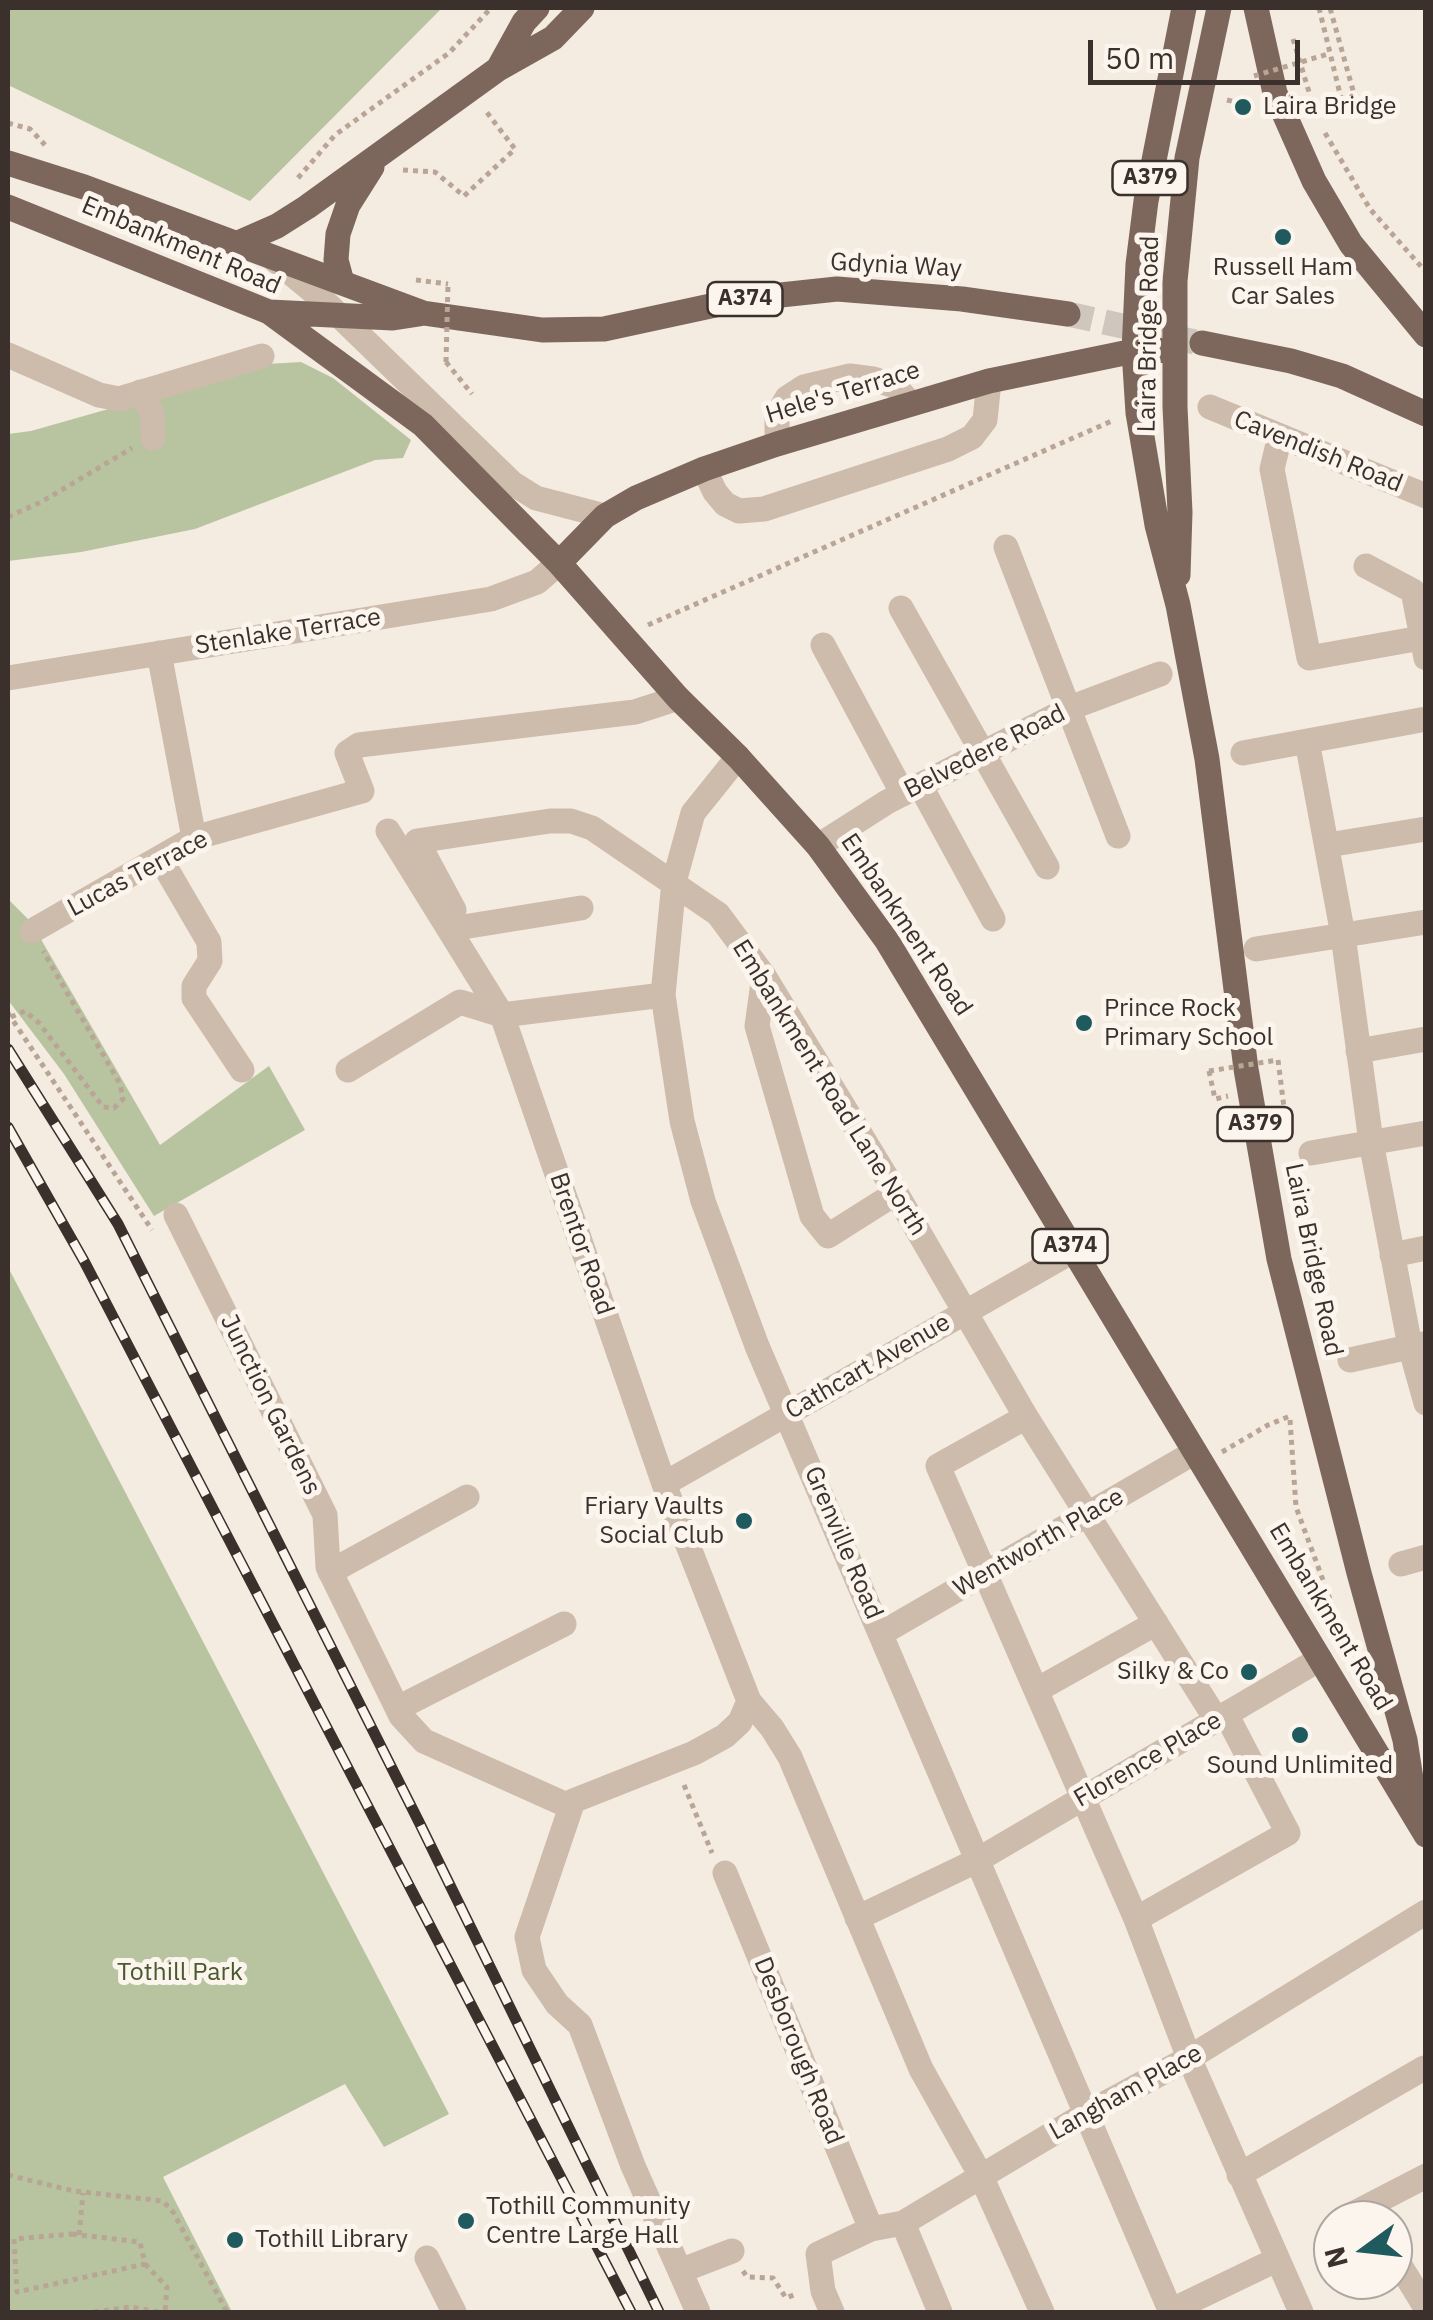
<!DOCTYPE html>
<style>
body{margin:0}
#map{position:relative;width:1433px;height:2320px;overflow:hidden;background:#f4ebe1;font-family:"IBM Plex Sans",sans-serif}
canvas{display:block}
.frame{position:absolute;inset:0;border:10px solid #3b302b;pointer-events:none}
.north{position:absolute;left:1313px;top:2200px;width:100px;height:100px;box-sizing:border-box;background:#fbf5ee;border:2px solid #aea6a0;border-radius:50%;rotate:255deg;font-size:28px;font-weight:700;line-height:40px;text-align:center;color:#3b302b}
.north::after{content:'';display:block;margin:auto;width:35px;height:45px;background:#1f5a5e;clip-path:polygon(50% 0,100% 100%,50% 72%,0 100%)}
.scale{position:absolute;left:1088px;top:40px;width:212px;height:45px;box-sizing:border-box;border:5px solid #3b302b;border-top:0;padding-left:12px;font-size:30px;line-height:35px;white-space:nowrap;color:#3b302b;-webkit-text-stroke:8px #fbf5ee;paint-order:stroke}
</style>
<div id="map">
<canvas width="1433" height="2320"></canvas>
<div class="frame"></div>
<div class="north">N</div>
<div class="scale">50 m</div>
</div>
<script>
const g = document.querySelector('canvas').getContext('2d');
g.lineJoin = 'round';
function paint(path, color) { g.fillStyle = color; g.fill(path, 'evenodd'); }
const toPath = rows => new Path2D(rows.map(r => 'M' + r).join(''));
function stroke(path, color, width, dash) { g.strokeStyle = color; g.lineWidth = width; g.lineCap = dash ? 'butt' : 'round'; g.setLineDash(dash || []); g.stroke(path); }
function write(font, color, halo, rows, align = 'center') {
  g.font = font + ' "IBM Plex Sans",sans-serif'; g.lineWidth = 10; g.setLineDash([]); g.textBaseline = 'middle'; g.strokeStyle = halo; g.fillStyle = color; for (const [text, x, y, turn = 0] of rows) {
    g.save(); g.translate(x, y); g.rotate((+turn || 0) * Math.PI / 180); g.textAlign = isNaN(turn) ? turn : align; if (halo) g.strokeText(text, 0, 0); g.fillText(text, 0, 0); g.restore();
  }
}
const green = toPath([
 [8,8,442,8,250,201,8,85],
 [301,362,333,378,411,440,403,458,375,460,195,529,81,552,8,561,8,434,31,431,267,364],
 [8,899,31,922,160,1145,269,1066,305,1130,154,1216,64,1074,8,1000],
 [8,1267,449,2114,384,2147,345,2084,163,2177,232,2312,8,2312]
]);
const majorTunnel = toPath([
 [1068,314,1195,342]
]);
const path = toPath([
 [1319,8,1341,98,1354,94,1330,8],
 [1293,39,1316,115],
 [1227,100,1248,105,1250,99],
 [8,123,30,129,45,145],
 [1325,133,1370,209,1426,272],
 [403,170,435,172,464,196,515,149,485,110],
 [298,178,335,135,449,53,491,8],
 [416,280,448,284],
 [446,362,472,394],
 [8,517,43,501,132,448],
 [648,625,1114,420],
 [8,1013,152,1230],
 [11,1017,25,1011,39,1023,103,1107,114,1108,123,1099,120,1084,43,951],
 [1278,1060,1288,1139],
 [1209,1071,1215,1099,1228,1096],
 [1290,1420,1296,1507,1334,1610,1328,1625],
 [1222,1452,1268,1425,1290,1416],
 [684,1785,712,1853],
 [8,2175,74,2191,163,2201,173,2212,227,2312],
 [72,2234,140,2242,145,2264,17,2292,14,2239,72,2234],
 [79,2235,83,2193],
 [145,2264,167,2287,165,2312],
 [743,2271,747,2277,773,2278,786,2298,796,2294],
 [94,2312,131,2307,159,2312]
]);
const minor = toPath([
 [274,259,320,297,512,483,536,498,605,516],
 [8,355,99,395,119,399,262,356],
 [140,392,152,413,153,438],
 [1210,407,1426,496],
 [1280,436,1272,469,1309,658,1421,638],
 [777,444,777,415,787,398,804,387,850,376,873,379,895,386,910,403],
 [704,469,715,492,725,504,739,511,764,509,948,449,972,437,985,420,989,381],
 [1006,547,1118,836],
 [1366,566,1413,591,1426,658],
 [901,608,1047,867],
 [823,645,903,794],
 [159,653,194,838],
 [8,678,491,599,537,582,559,563],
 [1307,741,1343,935,1371,1142,1410,1346,1426,1403],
 [1243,753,1426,719],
 [738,757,693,813,674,882,663,995,682,1121,703,1201,757,1346,1171,2312],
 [920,785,993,919],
 [388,831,502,1015,664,1484,749,1701,740,1722,725,1736,694,1753,573,1801,527,1937,534,1970,557,2004,580,2025,633,2166,680,2271,732,2251],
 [1328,845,1426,829],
 [818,846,887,802,1070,708,1160,674],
 [160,858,209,942,210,961,194,986,194,998,242,1070],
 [454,910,417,841,550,821,571,821,592,828,718,914,764,976,896,1193,1026,1417,1216,1719],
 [463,927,581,908],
 [32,931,194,838,362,791,347,753,359,745,635,712,678,698],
 [1256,949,1426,922],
 [764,976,757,1026,812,1216,828,1236,896,1193],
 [1358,1051,1426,1039],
 [348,1070,460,1002,502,1015,663,995],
 [1311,1153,1426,1133],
 [176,1215,325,1515,328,1567,401,1716,424,1741,571,1807],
 [1392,1255,1426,1248],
 [1350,1360,1423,1344],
 [1026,1417,938,1466,1136,1919,1189,2058,1301,2312],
 [664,1484,1073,1251],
 [1401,1564,1426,1557],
 [330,1572,467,1497],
 [882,1633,1195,1452],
 [1037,1690,1156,1623],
 [749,1701,772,1728,790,1757,921,2069,981,2176,1042,2312],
 [398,1708,564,1624],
 [725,1873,871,2229],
 [857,1918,976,1861,1320,1659],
 [1136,1919,1288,1833,1226,1714],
 [1239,2175,1424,2068],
 [1341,2220,1426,2176],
 [903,2223,940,2312],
 [1393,2254,1426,2308],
 [427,2258,454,2312],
 [680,2271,698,2312],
 [1170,2311,1276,2260],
 [832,2312,823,2291,818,2254,871,2229,903,2223,1084,2115,1189,2058,1426,1912]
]);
const major = toPath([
 [1184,8,1146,201,1138,264,1134,351,1138,413,1157,525,1178,605,1207,759,1246,1069,1279,1259,1359,1573,1405,1740,1415,1805],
 [1256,8,1275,93,1314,181,1351,244,1426,335],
 [498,69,524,22,537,8],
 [8,163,84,187,423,313,542,330,604,329,743,299,837,289,962,299,1068,314],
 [8,207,269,312,423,425,559,563,678,698,738,757,818,846,887,941,1426,1835],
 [236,244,277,226,307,207,498,69,553,38,582,8],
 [342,282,336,260,338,234,348,205,372,167],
 [269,312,393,318,419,314],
 [1202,343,1291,361,1342,376,1426,414],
 [559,563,605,516,636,498,704,469,777,444,989,381,1134,351,1174,350],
 [1178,575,1180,512,1175,407,1175,281,1187,158,1219,8]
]);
const rail = toPath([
 [8,1049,118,1224,419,1822,659,2312],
 [8,1127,84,1261,631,2312]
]);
const pathBridge = toPath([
 [1254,76,1328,54],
 [446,362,448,284],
 [1209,1071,1278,1060]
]);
const markers = [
 [1243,107,10,"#1f5a5e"],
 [1283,237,10,"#1f5a5e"],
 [1084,1023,10,"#1f5a5e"],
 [744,1521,10,"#1f5a5e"],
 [1249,1672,10,"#1f5a5e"],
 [1300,1735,10,"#1f5a5e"],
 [466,2221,10,"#1f5a5e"],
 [235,2240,10,"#1f5a5e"]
];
const shields = [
 [1150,178,75],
 [745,299,75],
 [1255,1124,75],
 [1070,1246,75]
];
const shieldNames = [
 ["A379",1150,178],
 ["A374",745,299],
 ["A379",1255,1124],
 ["A374",1070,1246]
];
const poiNames = [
 ["Laira Bridge",1263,107],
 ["Russell Ham",1283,268,"center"],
 ["Car Sales",1283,297,"center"],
 ["Prince Rock",1104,1009],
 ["Primary School",1104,1038],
 ["Friary Vaults",724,1507,"right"],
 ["Social Club",724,1536,"right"],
 ["Silky & Co",1229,1672,"right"],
 ["Sound Unlimited",1300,1766,"center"],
 ["Tothill Community",486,2207],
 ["Centre Large Hall",486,2236],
 ["Tothill Library",255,2240]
];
const streetNames = [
 ["Embankment Road",181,246,23],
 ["Gdynia Way",896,266,3],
 ["Laira Bridge Road",1149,334,-89],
 ["Hele's Terrace",843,393,-17],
 ["Cavendish Road",1318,452,22],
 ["Stenlake Terrace",288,632,-9],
 ["Belvedere Road",985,752,-27],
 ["Lucas Terrace",138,874,-28],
 ["Embankment Road",906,925,56],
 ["Embankment Road Lane North",829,1088,58],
 ["Brentor Road",581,1244,71],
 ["Laira Bridge Road",1313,1260,78],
 ["Cathcart Avenue",868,1367,-30],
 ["Junction Gardens",270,1405,64],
 ["Grenville Road",843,1543,67],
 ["Wentworth Place",1039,1543,-30],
 ["Embankment Road",1330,1617,59],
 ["Florence Place",1148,1760,-30],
 ["Desborough Road",798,2051,68],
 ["Langham Place",1126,2093,-29]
];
const parkNames = [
 ["Tothill Park",180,1973]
];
paint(green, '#b8c4a0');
stroke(majorTunnel, '#cfc6bd', 25, [25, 12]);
stroke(path, '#b9a596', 5, [5, 5]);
stroke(minor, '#cdbbac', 25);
stroke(major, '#7d675c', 25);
stroke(rail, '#3b302b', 11);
stroke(rail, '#fbf5ee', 8, [22]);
stroke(pathBridge, '#b9a596', 5, [5, 5]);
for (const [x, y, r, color] of markers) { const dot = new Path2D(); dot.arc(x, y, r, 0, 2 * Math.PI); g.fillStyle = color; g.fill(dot); stroke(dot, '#fbf5ee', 4); }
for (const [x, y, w] of shields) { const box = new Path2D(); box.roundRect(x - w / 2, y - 17, w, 34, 8); g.fillStyle = '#fbf5ee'; g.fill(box); stroke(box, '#3b302b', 2.5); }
write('bold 22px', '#3b302b', null, shieldNames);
write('25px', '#3b302b', '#fbf5ee', poiNames, 'left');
write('25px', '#3b302b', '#fbf5ee', streetNames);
write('25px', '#4a5a2e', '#fbf5ee', parkNames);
</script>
